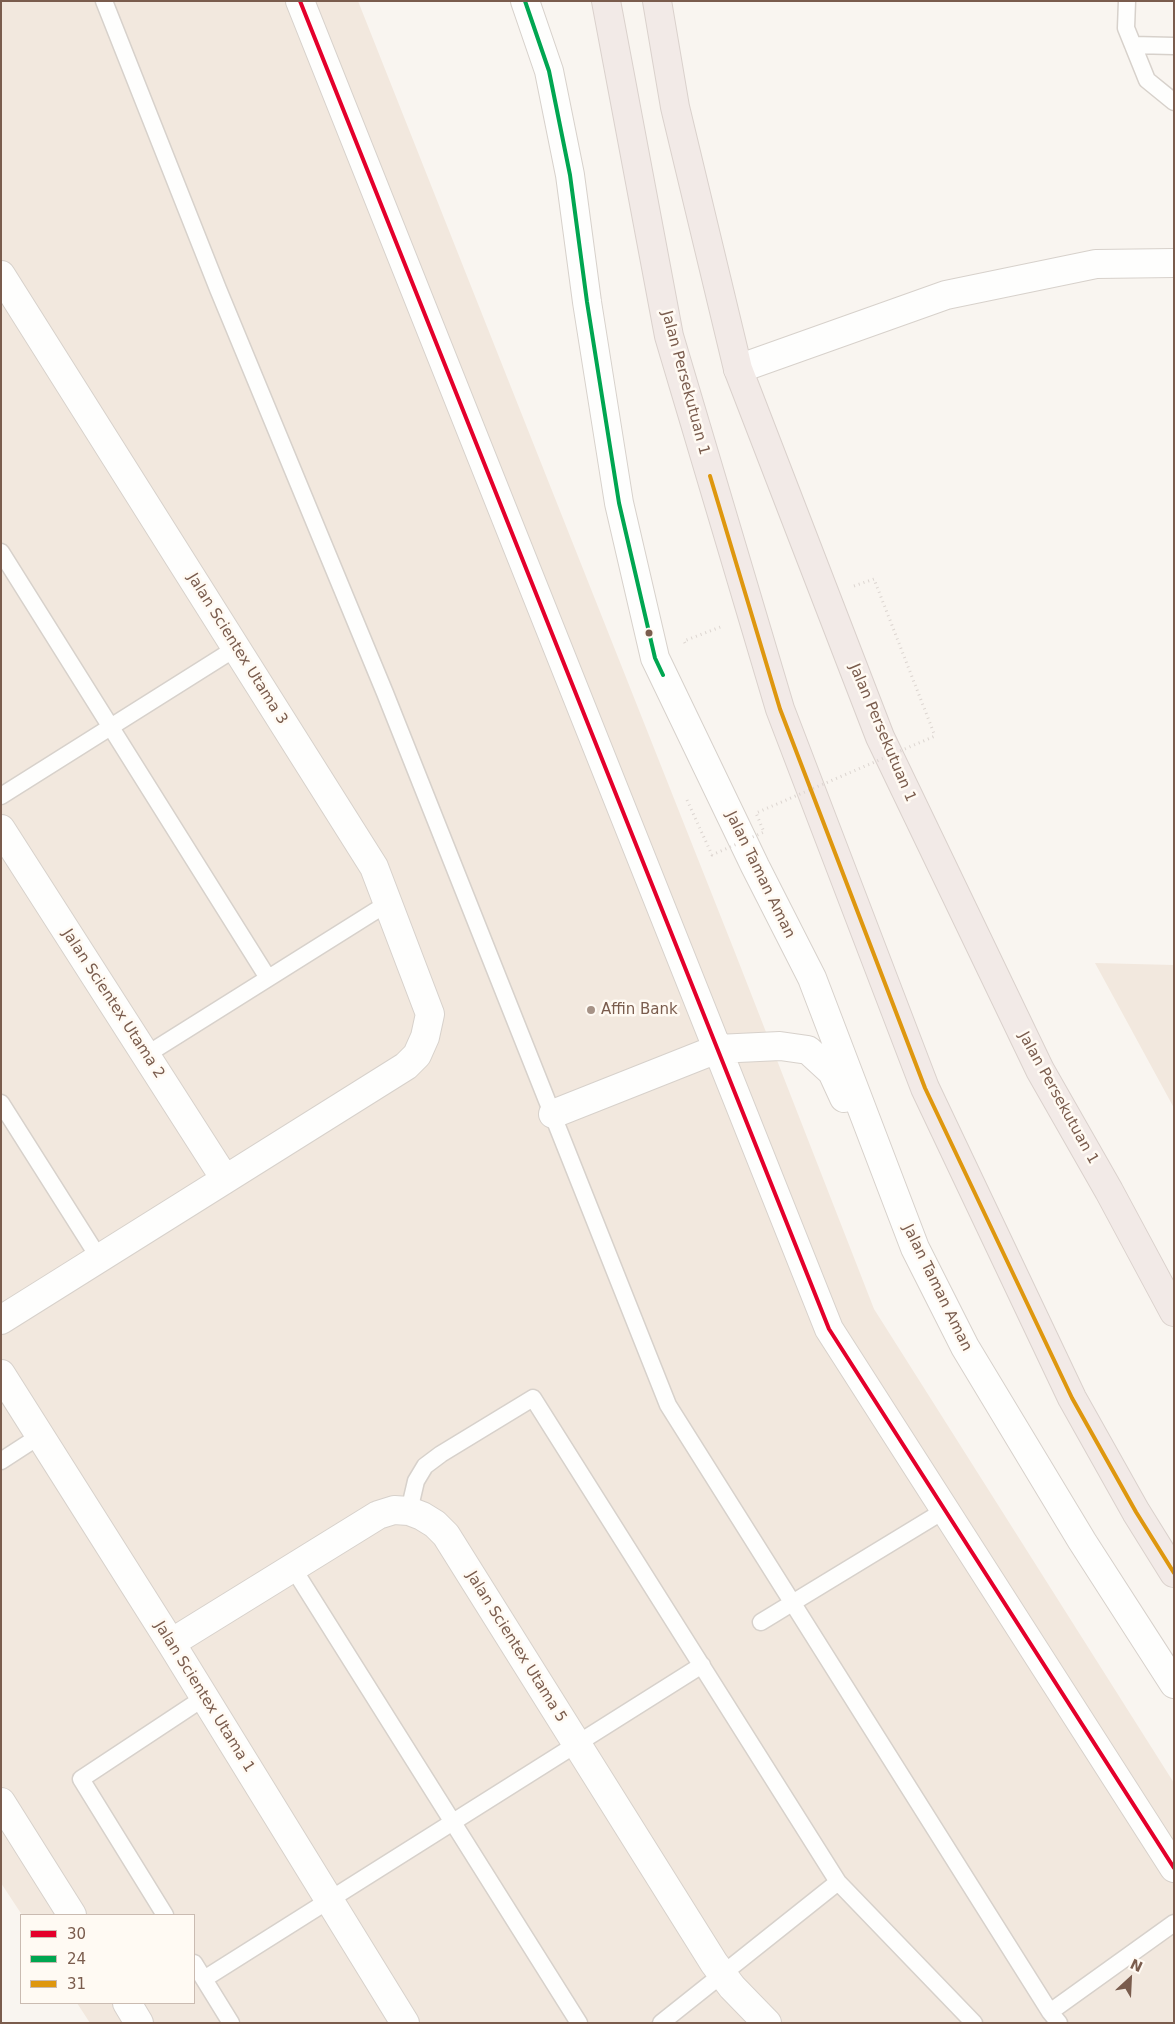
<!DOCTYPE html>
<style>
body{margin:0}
#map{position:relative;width:1175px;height:2024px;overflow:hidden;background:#f9f5f0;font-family:"DejaVu Sans",sans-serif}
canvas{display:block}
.frame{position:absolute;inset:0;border:2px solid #7a5c4d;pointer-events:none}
.legend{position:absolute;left:20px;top:1914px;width:175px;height:90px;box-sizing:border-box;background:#fffaf3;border:1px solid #cabbb1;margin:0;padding:6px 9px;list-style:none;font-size:15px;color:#7a5c4d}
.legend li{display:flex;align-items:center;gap:10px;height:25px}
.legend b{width:25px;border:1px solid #cabbb1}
.north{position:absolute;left:1105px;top:1954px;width:50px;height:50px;-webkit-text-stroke:4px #fffaf3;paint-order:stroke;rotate:25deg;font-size:14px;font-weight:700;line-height:20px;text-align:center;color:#7a5c4d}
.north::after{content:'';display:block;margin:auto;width:18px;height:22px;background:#7a5c4d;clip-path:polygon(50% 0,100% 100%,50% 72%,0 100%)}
</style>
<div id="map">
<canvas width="1175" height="2024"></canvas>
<div class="frame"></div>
<ul class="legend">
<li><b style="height:6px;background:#e4002b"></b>30</li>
<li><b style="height:6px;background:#00a651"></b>24</li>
<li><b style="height:6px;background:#de970f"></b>31</li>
</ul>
<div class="north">N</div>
</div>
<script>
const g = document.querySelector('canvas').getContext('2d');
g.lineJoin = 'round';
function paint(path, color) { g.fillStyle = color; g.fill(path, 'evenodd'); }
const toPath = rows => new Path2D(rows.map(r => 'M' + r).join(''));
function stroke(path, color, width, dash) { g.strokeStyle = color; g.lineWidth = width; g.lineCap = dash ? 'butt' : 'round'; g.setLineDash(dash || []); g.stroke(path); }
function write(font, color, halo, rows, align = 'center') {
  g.font = font + ' "DejaVu Sans",sans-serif'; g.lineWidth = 5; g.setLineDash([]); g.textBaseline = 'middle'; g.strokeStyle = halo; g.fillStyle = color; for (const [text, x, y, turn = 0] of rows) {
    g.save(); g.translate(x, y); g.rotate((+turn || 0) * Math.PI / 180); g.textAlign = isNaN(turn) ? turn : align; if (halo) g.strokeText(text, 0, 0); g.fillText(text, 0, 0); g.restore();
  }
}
const residential = toPath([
 [1,1,358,1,734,950,874,1309,1174,1783,1174,2023,90,2023,77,2003,194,2003,194,1915,22,1915,1,1883],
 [1095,963,1174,965,1174,1108]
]);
const path = toPath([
 [854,586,874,579,935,736],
 [685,643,684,641,723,626]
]);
const lane = toPath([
 [104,1,218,289,385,693,668,1405,1050,2012,1059,2023],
 [1127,1,1126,28,1147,80,1174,102],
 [1133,45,1174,46],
 [1,552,268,978],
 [1,796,236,648],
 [146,1055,388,903],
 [1,1103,99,1258],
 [1,1461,41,1435],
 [409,1511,416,1481,425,1466,441,1454,533,1398,838,1882,974,2023],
 [293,1568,579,2023],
 [761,1622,945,1510],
 [165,1915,81,1779,205,1697],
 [194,1963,231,2023],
 [204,1979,702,1665],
 [1050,2012,1174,1923],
 [661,2023,838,1882]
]);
const street = toPath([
 [300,1,829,1329,1174,1868],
 [525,1,549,71,570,175,587,302,619,503,655,658,755,866,812,978,915,1248,965,1347,1082,1541,1174,1684],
 [1,275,374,867,430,1014,425,1037,417,1055,406,1066,1,1320],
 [738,369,946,295,1096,264,1174,263],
 [1,829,225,1179],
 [553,1114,717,1049,780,1046,808,1050,832,1072,844,1098],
 [1,1374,171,1643,405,2023],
 [171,1643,378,1515,394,1510,409,1511,422,1516,435,1524,446,1535,714,1963,732,1987,767,2023],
 [1,1802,72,1915],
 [127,2003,139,2023]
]);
const highway = toPath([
 [606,1,669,336,780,709,925,1088,1072,1398,1136,1512,1174,1573],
 [657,1,675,107,738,369,880,737,1040,1070,1109,1191,1174,1312]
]);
const pathBridge = toPath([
 [687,800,712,855,764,832,756,813,935,736]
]);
const bus1 = toPath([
 [300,1,829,1329,1174,1868]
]);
const bus2 = toPath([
 [525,1,549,71,570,175,587,302,619,503,655,658,663,675]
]);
const bus3 = toPath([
 [710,476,780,709,925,1088,1072,1398,1136,1512,1174,1573]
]);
const markers = [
 [649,633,4.5,"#7a5c4d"],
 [591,1010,5,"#a69286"]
];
const streetNames = [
 ["Jalan Persekutuan 1",685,383,75],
 ["Jalan Scientex Utama 3",237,649,58],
 ["Jalan Persekutuan 1",882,733,67],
 ["Jalan Taman Aman",760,875,64],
 ["Jalan Scientex Utama 2",113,1004,57],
 ["Jalan Persekutuan 1",1058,1098,61],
 ["Jalan Taman Aman",937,1288,64],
 ["Jalan Scientex Utama 5",516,1647,58],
 ["Jalan Scientex Utama 1",204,1697,58]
];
const poiNames = [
 ["Affin Bank",601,1010]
];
paint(residential, '#f2e8de');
stroke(lane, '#d7d1cb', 19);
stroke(street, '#d7d1cb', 30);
stroke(highway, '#dad1cc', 30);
stroke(path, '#dcd5d0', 3, [1, 4]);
stroke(lane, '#fefefd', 16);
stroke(street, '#fefefd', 28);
stroke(highway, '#f2eae7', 28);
stroke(pathBridge, '#dcd5d0', 3, [1, 4]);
stroke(bus1, '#e4002b', 4);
stroke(bus2, '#00a651', 4);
stroke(bus3, '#de970f', 4);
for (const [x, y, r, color] of markers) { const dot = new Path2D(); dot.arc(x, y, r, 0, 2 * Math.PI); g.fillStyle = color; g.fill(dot); stroke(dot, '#fffaf3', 2); }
write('15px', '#7a5c4d', '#fffaf3', streetNames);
write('15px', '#7a5c4d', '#fffaf3', poiNames, 'left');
</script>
